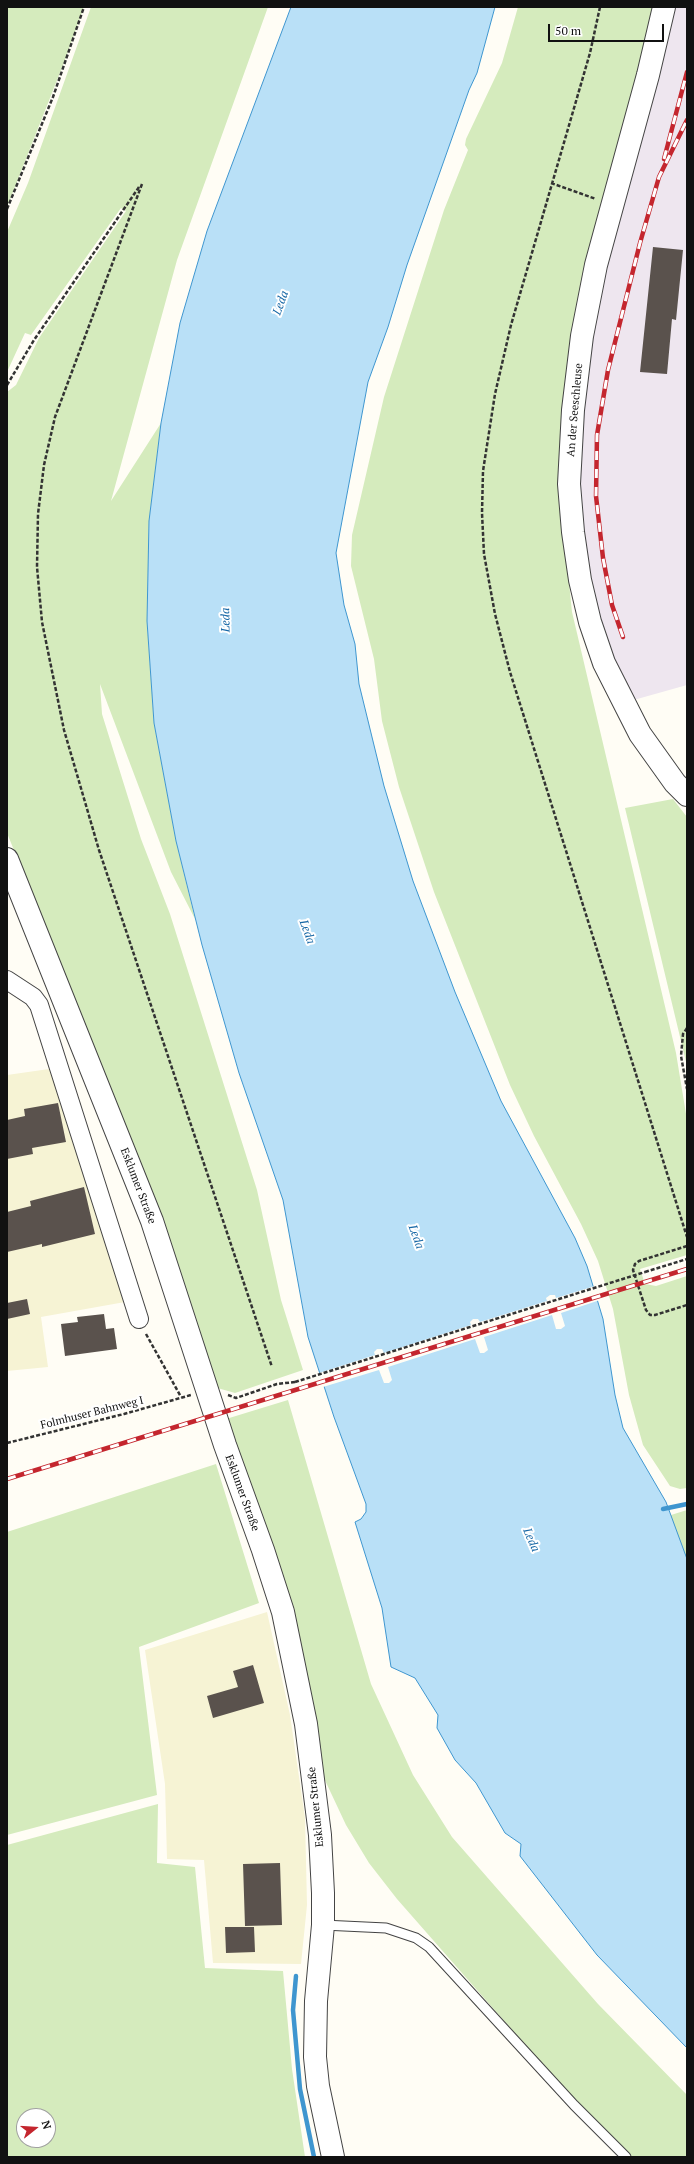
<!DOCTYPE html>
<meta charset="utf-8">
<style>
body{margin:0}
#map{position:relative;width:694px;height:2164px;overflow:hidden;background:#fffdf5;font-family:"PT Serif",serif}
canvas{display:block}
.frame{position:absolute;inset:0;border:8px solid #111;pointer-events:none}
.north{position:absolute;left:16px;top:2108px;width:40px;height:40px;box-sizing:border-box;background:#fff;border:1px solid #a0a0a0;border-radius:50%;rotate:73deg;font-size:11px;font-weight:700;line-height:16px;text-align:center;color:#111}
.north::after{content:'';display:block;margin:auto;width:14px;height:18px;background:#c4262e;clip-path:polygon(50% 0,100% 100%,50% 72%,0 100%)}
.scale{position:absolute;left:548px;top:24px;width:116px;height:18px;box-sizing:border-box;border:2px solid #111;border-top:0;padding-left:5px;font-size:12px;line-height:14px;white-space:nowrap;color:#111;-webkit-text-stroke:3px #fff;paint-order:stroke}
</style>
<div id="map">
<canvas width="694" height="2164"></canvas>
<div class="frame"></div>
<div class="north">N</div>
<div class="scale">50 m</div>
</div>
<script>
const g = document.querySelector('canvas').getContext('2d');
g.lineJoin = 'round';
function paint(path, color) { g.fillStyle = color; g.fill(path, 'evenodd'); }
const toPath = rows => new Path2D(rows.map(r => 'M' + r).join(''));
function stroke(path, color, width, dash) { g.strokeStyle = color; g.lineWidth = width; g.lineCap = dash ? 'butt' : 'round'; g.setLineDash(dash || []); g.stroke(path); }
function write(font, color, halo, rows, align = 'center') {
  g.font = font + ' "PT Serif",serif'; g.lineWidth = 4; g.setLineDash([]); g.textBaseline = 'middle'; g.strokeStyle = halo; g.fillStyle = color; for (const [text, x, y, turn = 0] of rows) {
    g.save(); g.translate(x, y); g.rotate((+turn || 0) * Math.PI / 180); g.textAlign = isNaN(turn) ? turn : align; if (halo) g.strokeText(text, 0, 0); g.fillText(text, 0, 0); g.restore();
  }
}
const industrial = toPath([
 [664,7,687,7,687,685,623,703,590,622,573,410]
]);
const farmland = toPath([
 [49,1069,60,1095,125,1302,41,1317,48,1367,7,1371,7,1075],
 [267,1612,290,1715,305,1818,307,1905,301,1964,213,1963,204,1860,167,1859,165,1784,145,1650]
]);
const green = toPath([
 [7,7,84,7,65,60,7,207],
 [91,7,268,7,177,260,111,501,161,423,149,521,147,621,154,723,176,841,195,919,171,872,100,684,102,714,141,839,170,914,257,1190,281,1300,303,1370,235,1393,214,1387,180,1272,155,1198,7,833,7,392,16,385,39,338,126,211,121,208,31,335,25,333,7,372,7,232,28,183],
 [518,7,664,7,596,265,566,553,572,612,676,1053,687,1120,687,1255,640,1269,645,1284,656,1286,687,1276,687,1488,680,1489,670,1486,643,1445,629,1395,613,1309,598,1261,581,1224,534,1136,510,1085,434,892,399,787,382,721,374,659,351,566,352,535,384,397,444,210,468,150,465,145,466,139,502,63],
 [673,799,687,817,687,1066,625,808],
 [288,1400,371,1684,413,1775,452,1837,598,2004,687,2095,687,2157,631,2157,618,2145,534,2055,397,1899,369,1863,346,1825,323,1776,226,1419],
 [216,1464,259,1603,139,1647,157,1795,7,1835,7,1532],
 [687,1510,687,1617,650,1517,671,1515],
 [158,1804,157,1863,195,1867,205,1968,283,1971,292,2069,305,2157,7,2157,7,1845],
 [24,2116,48,2116,48,2140,24,2140]
]);
const water = toPath([
 [291,7,495,7,477,73,469,90,407,265,388,327,368,382,336,553,344,605,355,644,359,684,384,786,413,881,455,992,501,1101,575,1238,587,1266,603,1319,615,1395,623,1428,666,1502,687,1559,687,2048,597,1955,520,1856,521,1844,505,1833,476,1783,455,1760,437,1728,438,1715,415,1678,391,1667,382,1608,355,1522,361,1519,366,1512,366,1504,334,1417,308,1337,283,1200,239,1073,202,945,176,841,154,723,147,621,149,521,161,423,180,323,207,231,291,7]
]);
const pier = toPath([
 [595,1286,600,1300,561,1313,565,1326,561,1329,556,1329,552,1315,484,1337,488,1350,484,1353,480,1353,475,1339,388,1367,392,1380,389,1383,384,1383,379,1370,323,1387,319,1373,375,1355,374,1352,377,1349,382,1349,384,1353,471,1325,470,1322,473,1319,478,1319,480,1322,547,1301,546,1298,550,1295,555,1295,556,1298]
]);
const stream = toPath([
 [663,1509,687,1504],
 [296,1976,293,2010,300,2089,314,2157]
]);
const building = toPath([
 [653,247,683,250,676,320,672,319,667,374,640,372],
 [58,1103,66,1142,32,1148,33,1154,7,1159,7,1120,25,1116,24,1109],
 [84,1187,95,1234,42,1247,42,1244,7,1252,7,1212,31,1206,30,1201],
 [27,1299,30,1314,7,1319,7,1303],
 [104,1314,106,1329,114,1328,117,1349,65,1356,61,1324,78,1322,77,1317],
 [253,1665,264,1703,213,1718,207,1696,238,1687,233,1671],
 [280,1863,282,1925,245,1926,243,1864],
 [225,1927,254,1927,255,1952,226,1953]
]);
const path = toPath([
 [600,7,590,53,511,325,495,394,483,471,482,513,484,554,495,614,510,672,687,1237],
 [551,183,596,199],
 [142,184,55,417,44,465,38,514,37,567,42,622,64,730,99,850,272,1367],
 [7,209,53,97,84,7],
 [7,385,34,340,139,187],
 [687,1028,683,1034,681,1056,687,1089],
 [687,1246,639,1261,635,1264,633,1270,646,1310,650,1315,655,1315,687,1305],
 [645,1272,687,1259],
 [146,1334,181,1397],
 [228,1395,236,1398,277,1384,295,1382],
 [7,1443,124,1414,191,1395]
]);
const service = toPath([
 [323,1925,386,1928,416,1938,429,1947,574,2105,626,2157]
]);
const minor = toPath([
 [7,980,33,997,39,1005,139,1319]
]);
const tertiary = toPath([
 [664,7,648,75,596,265,582,336,573,410,569,484,573,532,580,580,590,622,604,663,640,734,675,783,687,795],
 [7,859,152,1221,225,1445,263,1550,283,1612,306,1724,320,1835,323,1893,323,1925,316,2001,315,2057,318,2086,333,2157]
]);
const rail = toPath([
 [664,159,687,72],
 [623,637,612,605,603,558,596,496,597,435,608,370,640,243,659,177,687,120],
 [7,1479,687,1269]
]);
const pathBridge = toPath([
 [295,1382,645,1272]
]);
const streetNames = [
 ["An der Seeschleuse",575,410,-85],
 ["Esklumer Straße",138,1186,69],
 ["Folmhuser Bahnweg I",92,1413,-14],
 ["Esklumer Straße",242,1493,70],
 ["Esklumer Straße",316,1807,-96]
];
const waterNames = [
 ["Leda",281,303,-70],
 ["Leda",226,620,-91],
 ["Leda",307,932,70],
 ["Leda",416,1237,70],
 ["Leda",531,1540,67]
];
paint(industrial, '#eee6ef');
paint(farmland, '#f6f3d4');
paint(green, '#d5ebbd');
paint(water, '#b9e0f7');
stroke(water, '#3f96cf', 1);
paint(pier, '#fffdf5');
stroke(stream, '#3f96cf', 4.5);
paint(building, '#5a524d');
stroke(service, '#444', 11);
stroke(minor, '#444', 20);
stroke(tertiary, '#444', 24);
stroke(path, '#333', 2.5, [4, 2]);
stroke(service, '#fff', 9);
stroke(minor, '#fff', 18);
stroke(tertiary, '#fff', 22);
stroke(rail, '#c4262e', 4.5);
stroke(rail, '#fff', 3, [9]);
stroke(pathBridge, '#333', 2.5, [4, 2]);
write('11px', '#111', '#fff', streetNames);
write('italic 12px', '#1768a6', '#fff', waterNames);
</script>
